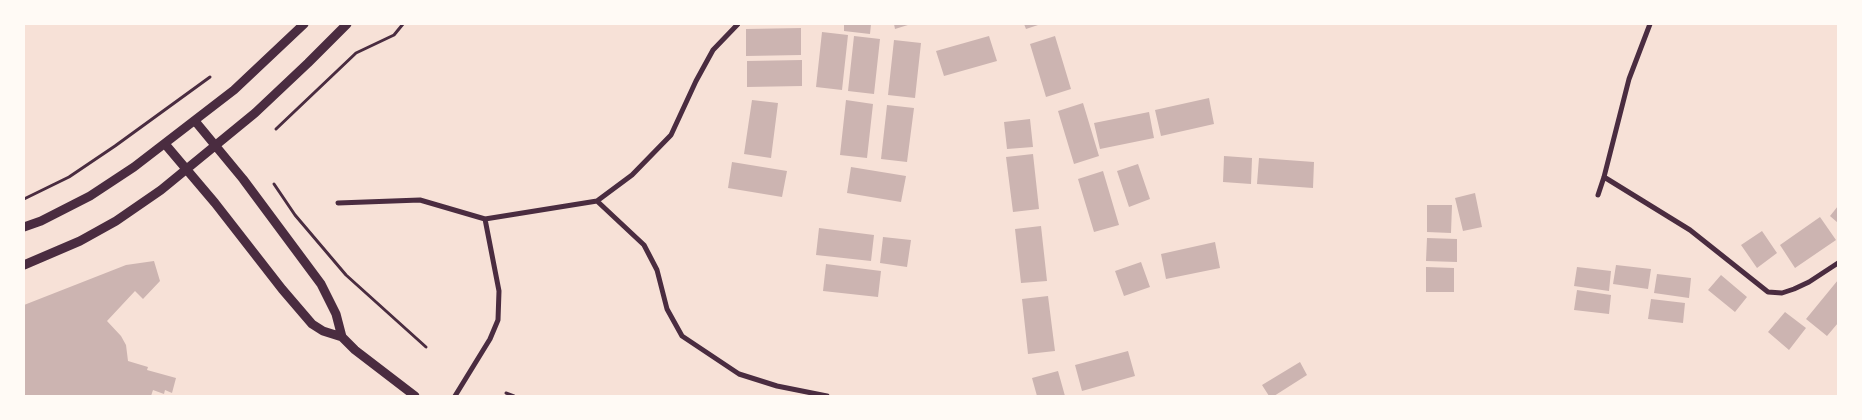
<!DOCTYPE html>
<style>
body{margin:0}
#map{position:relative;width:1862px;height:420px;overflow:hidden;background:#f7e1d7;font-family:"Noto Serif",serif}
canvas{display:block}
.frame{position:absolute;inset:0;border:25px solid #fffaf5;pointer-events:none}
</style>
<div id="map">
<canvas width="1862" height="420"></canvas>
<div class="frame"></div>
</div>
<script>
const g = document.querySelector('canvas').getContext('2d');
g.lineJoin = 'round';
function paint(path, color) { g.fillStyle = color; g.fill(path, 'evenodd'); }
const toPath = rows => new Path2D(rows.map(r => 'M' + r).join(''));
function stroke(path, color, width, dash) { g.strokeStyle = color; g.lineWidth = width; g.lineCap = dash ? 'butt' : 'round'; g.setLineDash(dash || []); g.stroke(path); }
const building = toPath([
 [844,24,871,24,870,34,844,31],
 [894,24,911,24,895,29],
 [1024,24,1041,24,1026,29],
 [801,28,801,55,746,56,746,29],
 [822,32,848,35,842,90,816,87],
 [854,36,880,39,874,94,848,91],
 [989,36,997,61,944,76,936,51],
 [1055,36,1071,89,1046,97,1030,44],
 [894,40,921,43,915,98,888,95],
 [802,60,802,86,747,87,747,61],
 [1209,98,1214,124,1161,136,1155,110],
 [752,100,778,103,771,158,744,154],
 [846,100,873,104,867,158,840,155],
 [1083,103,1099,156,1074,164,1058,111],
 [887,105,914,108,907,162,881,159],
 [1149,112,1154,138,1100,149,1094,123],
 [1030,119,1033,147,1007,149,1004,122],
 [1033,154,1039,209,1013,212,1006,157],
 [1224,156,1252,158,1251,184,1223,182],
 [1259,158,1314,162,1313,188,1257,184],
 [732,162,787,171,782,197,728,188],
 [1138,164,1150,199,1129,207,1117,171],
 [851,167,906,176,901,202,847,193],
 [1103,171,1119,225,1094,232,1078,179],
 [1475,193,1482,227,1463,231,1455,198],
 [1427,205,1452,205,1451,233,1427,232],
 [1838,206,1838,223,1830,216],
 [1820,217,1836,240,1795,268,1780,245],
 [1041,226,1047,281,1021,283,1015,229],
 [819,228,874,235,871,261,816,255],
 [1762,231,1777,253,1757,268,1741,245],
 [883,237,911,240,907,267,880,263],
 [1427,238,1457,239,1457,262,1426,261],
 [1215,242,1220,268,1166,279,1161,254],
 [154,261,160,281,143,299,135,291,107,321,121,336,126,345,128,361,148,367,147,370,176,378,172,393,165,390,164,394,153,390,151,396,24,396,24,305,126,265],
 [1141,262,1150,287,1124,296,1115,271],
 [826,264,881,271,878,297,823,291],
 [1616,265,1651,269,1648,289,1613,284],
 [1426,267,1454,268,1454,292,1426,292],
 [1577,267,1611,271,1609,291,1574,286],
 [1657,274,1691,278,1689,298,1654,293],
 [1721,275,1747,297,1735,312,1708,290],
 [1838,280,1838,323,1827,336,1806,319],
 [1577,290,1611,295,1609,314,1574,310],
 [1048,296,1055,351,1028,354,1022,299],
 [1651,299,1685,303,1683,323,1648,319],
 [1785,312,1806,328,1789,350,1768,332],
 [1128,351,1135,376,1082,391,1075,365],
 [1300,362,1307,375,1274,396,1269,396,1262,385],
 [1058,371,1065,396,1037,396,1032,378]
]);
const path = toPath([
 [276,129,356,53,394,35,403,24],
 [274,184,295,215,346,275,426,347],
 [24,199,69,177,115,146,210,77],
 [506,393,514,396]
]);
const minor = toPath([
 [1604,177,1690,230,1768,292,1782,293,1794,289,1809,282,1838,263],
 [1598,195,1604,177,1629,79,1650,24],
 [597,201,644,245,657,270,667,309,682,336,739,374,777,386,827,396],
 [338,203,420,200,485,219,597,201,632,175,671,135,696,81,713,50,738,24],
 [455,396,490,339,498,320,499,291,485,219]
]);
const tertiary = toPath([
 [195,121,243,179,321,284,336,314,342,337,355,350,415,396],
 [165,144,215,203,282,289,312,324,323,331,342,337],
 [24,227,41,221,90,196,134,167,234,90,304,24],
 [24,265,80,241,116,221,161,190,255,113,308,63,347,24]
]);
paint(building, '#ccb4b1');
stroke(path, '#4a2c40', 3);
stroke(minor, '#4a2c40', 5);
stroke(tertiary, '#4a2c40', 9);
</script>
